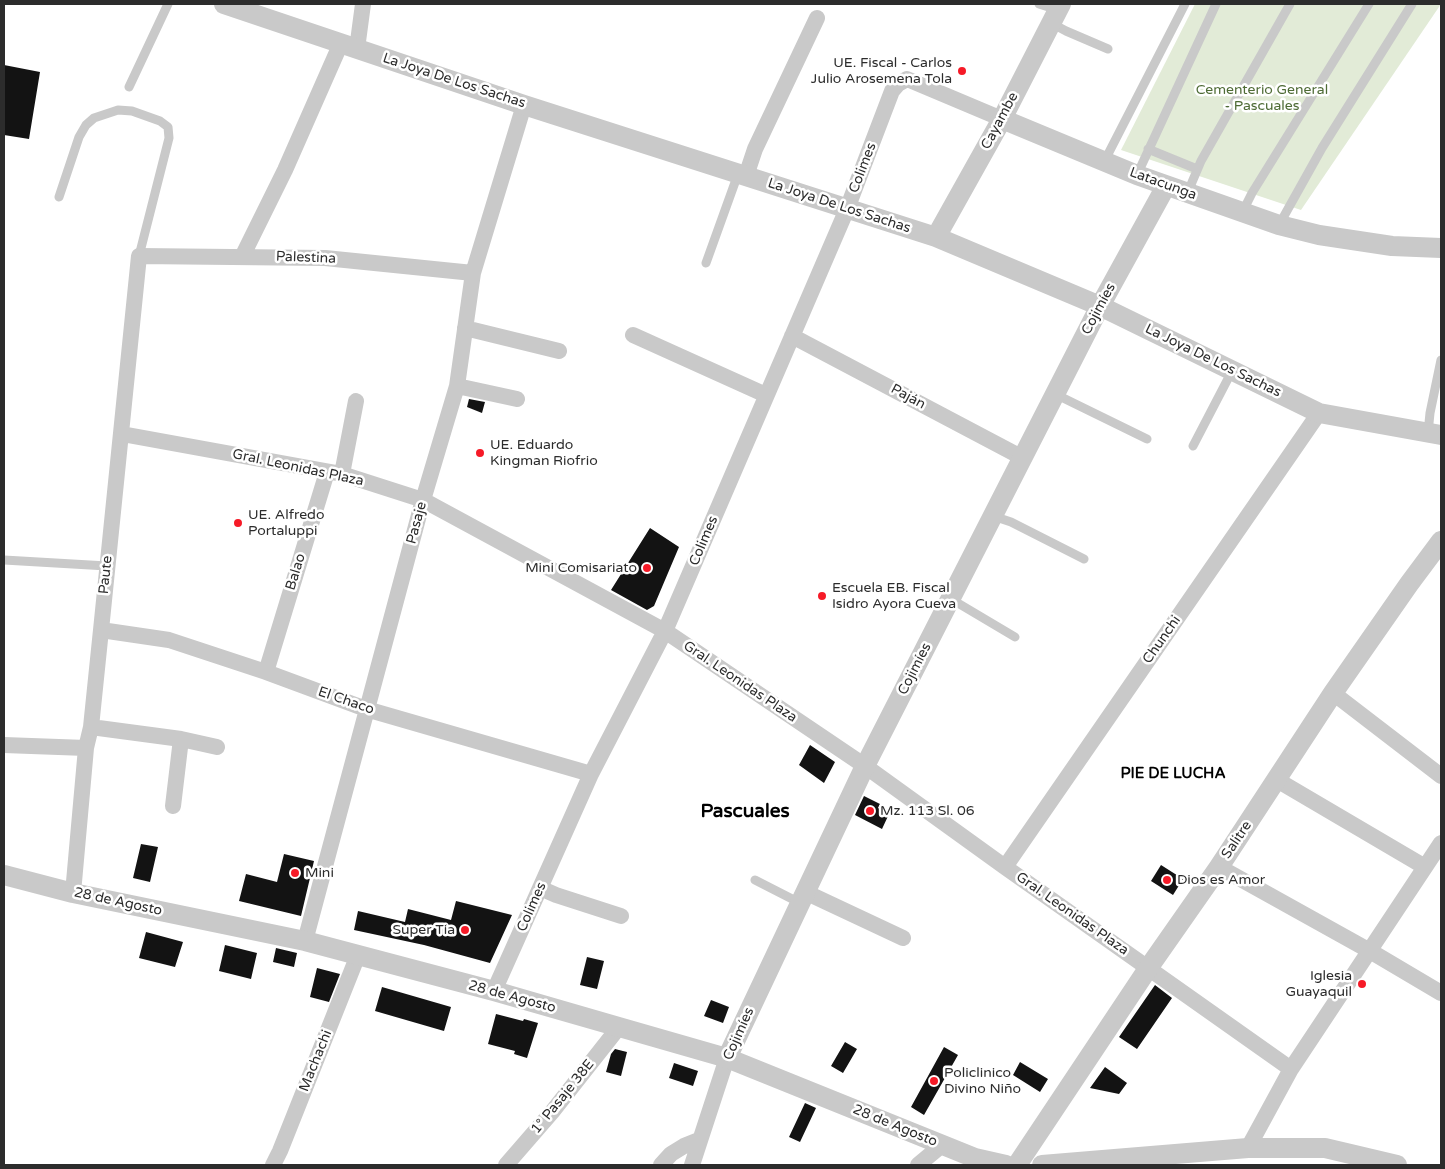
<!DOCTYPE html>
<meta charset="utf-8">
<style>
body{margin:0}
#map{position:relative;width:1445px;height:1169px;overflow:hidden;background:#fff;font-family:"Varela Round",sans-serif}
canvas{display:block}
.frame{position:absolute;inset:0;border:5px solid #2c2c2c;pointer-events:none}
</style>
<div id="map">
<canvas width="1445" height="1169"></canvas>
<div class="frame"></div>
</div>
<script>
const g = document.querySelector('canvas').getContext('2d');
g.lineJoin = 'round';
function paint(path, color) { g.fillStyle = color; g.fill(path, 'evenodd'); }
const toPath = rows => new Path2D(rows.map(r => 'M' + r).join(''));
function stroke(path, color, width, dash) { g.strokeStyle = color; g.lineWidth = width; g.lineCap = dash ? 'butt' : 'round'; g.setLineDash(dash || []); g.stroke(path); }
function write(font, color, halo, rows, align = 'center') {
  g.font = font + ' "Varela Round",sans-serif'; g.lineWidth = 5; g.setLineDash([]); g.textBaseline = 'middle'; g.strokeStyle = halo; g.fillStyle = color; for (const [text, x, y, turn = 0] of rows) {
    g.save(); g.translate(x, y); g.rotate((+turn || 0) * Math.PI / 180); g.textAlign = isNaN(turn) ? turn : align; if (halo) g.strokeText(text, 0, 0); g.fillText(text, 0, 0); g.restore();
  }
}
const green = toPath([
 [1195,4,1441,4,1301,210,1121,150]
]);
const building = toPath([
 [4,65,40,72,29,139,4,135],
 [469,399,485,402,482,413,467,407],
 [650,528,679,547,654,606,647,610,611,590],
 [810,745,835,762,824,783,799,765],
 [864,796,880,804,878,808,889,814,882,829,855,815],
 [141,844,158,847,150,882,133,878],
 [284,854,314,861,301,916,239,901,246,874,277,882],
 [1161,865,1183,879,1173,895,1151,881],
 [456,901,512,915,490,963,424,945,354,930,358,911,405,922,408,909,451,920],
 [146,932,183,942,175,967,139,958],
 [225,945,257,953,251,979,219,971],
 [276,948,297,953,294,967,273,962],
 [587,957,604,961,597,989,580,985],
 [317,968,340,974,329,1002,310,997],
 [1155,985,1172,998,1137,1049,1119,1037],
 [382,987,451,1007,444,1031,375,1011],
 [711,1000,729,1007,723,1023,704,1016],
 [496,1014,523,1021,524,1019,538,1023,527,1058,514,1054,515,1051,488,1044],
 [845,1042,857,1049,843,1073,831,1066],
 [944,1047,958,1055,924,1115,911,1107],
 [615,1049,627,1052,621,1076,606,1072,611,1054],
 [1020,1062,1048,1079,1040,1092,1013,1075],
 [674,1063,698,1071,693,1086,669,1078],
 [1105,1067,1127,1083,1119,1094,1090,1088],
 [805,1103,816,1108,800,1142,789,1137]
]);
const service = toPath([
 [1039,4,1058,10],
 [1051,23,1066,31,1108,49],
 [129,87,168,4],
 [1148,149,1197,169],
 [1104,162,1185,4],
 [1137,175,1216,4],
 [1187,194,1201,161,1290,4],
 [59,197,79,137,86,125,94,118,118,110,132,111,160,121,168,127,169,138,139,256],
 [1242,213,1252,193,1369,4],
 [1279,225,1322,148,1412,4],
 [706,263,738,174],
 [1055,394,1147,439],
 [1428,433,1430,413,1441,360],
 [1193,446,1232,371],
 [993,516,1011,522,1084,559],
 [4,560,107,566],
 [951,599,1015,637],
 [755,880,800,903]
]);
const minor = toPath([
 [357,49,363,4],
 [746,176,755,149,817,18],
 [242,257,285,170,341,43],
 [465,328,559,351],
 [633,335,766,395],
 [792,336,1023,458],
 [457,386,517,399],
 [122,434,342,474,423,500,665,631,865,766,1005,867,1291,1069],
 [342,474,356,401],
 [101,630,169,640,266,672,366,709,591,774],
 [266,672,327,472],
 [1333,693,1441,776],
 [91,727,181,739,217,747],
 [4,745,86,748],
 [1277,780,1425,867],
 [173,806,181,739],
 [1005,867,1319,413],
 [1219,867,1370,951,1441,993],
 [540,888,556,895,621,916],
 [805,892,903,938],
 [73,893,86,748,91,727,101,630,139,256,325,258,473,273],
 [305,941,423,500,457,386,473,273,524,105],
 [494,991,591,774,665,631,847,209,892,91,898,84,907,79,1002,119],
 [1248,1148,1291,1069,1441,843],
 [273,1165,280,1151,358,955],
 [506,1165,552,1112,619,1027],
 [661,1165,671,1154,684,1146,699,1140],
 [692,1165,727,1058],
 [918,1165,942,1145]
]);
const tertiary = toPath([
 [224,4,524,105,936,237,1100,306,1319,413,1441,435],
 [1002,119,1137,175,1279,225,1319,235,1392,246,1441,248],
 [936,237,1002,119,1061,4],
 [4,875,73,893,305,941,494,991,619,1027,727,1058,975,1158,1006,1165],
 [727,1058,865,766,1100,306,1166,186],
 [1017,1165,1149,967,1219,867,1333,693,1409,584,1441,541],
 [1042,1165,1248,1148,1325,1148,1397,1165]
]);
const markers = [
 [962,71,5,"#f61a27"],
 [480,453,5,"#f61a27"],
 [238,523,5,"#f61a27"],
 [647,568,5,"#f61a27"],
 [822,596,5,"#f61a27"],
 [870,811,5,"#f61a27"],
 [295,873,5,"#f61a27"],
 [1167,880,5,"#f61a27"],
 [465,930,5,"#f61a27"],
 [1362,984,5,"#f61a27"],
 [934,1081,5,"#f61a27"]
];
const poiNames = [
 ["UE. Fiscal - Carlos",952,63,"right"],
 ["Julio Arosemena Tola",952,79,"right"],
 ["UE. Eduardo",490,445],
 ["Kingman Riofrio",490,461],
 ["UE. Alfredo",248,515],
 ["Portaluppi",248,531],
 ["Mini Comisariato",637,568,"right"],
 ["Escuela EB. Fiscal",832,588],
 ["Isidro Ayora Cueva",832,604],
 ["Mz. 113 Sl. 06",880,811],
 ["Mini",305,873],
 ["Dios es Amor",1177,880],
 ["Super Tia",455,930,"right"],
 ["Iglesia",1352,976,"right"],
 ["Guayaquil",1352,992,"right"],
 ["Policlinico",944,1073],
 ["Divino Niño",944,1089]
];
const streetNames = [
 ["La Joya De Los Sachas",454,81,18],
 ["Cayambe",1000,121,-62],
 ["Colimes",863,168,-69],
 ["Latacunga",1163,184,20],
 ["La Joya De Los Sachas",839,206,18],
 ["Palestina",306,258,2],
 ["Cojimíes",1099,309,-62],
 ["La Joya De Los Sachas",1213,361,26],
 ["Paján",908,397,28],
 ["Gral. Leonidas Plaza",298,468,12],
 ["Pasaje",417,523,-75],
 ["Colimes",704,541,-67],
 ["Balao",296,572,-73],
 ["Paute",106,575,-84],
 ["Chunchi",1162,640,-55],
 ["Cojimíes",915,669,-63],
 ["Gral. Leonidas Plaza",740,682,34],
 ["El Chaco",346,701,19],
 ["Salitre",1237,840,-56],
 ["28 de Agosto",118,902,12],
 ["Colimes",532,907,-66],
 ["Gral. Leonidas Plaza",1072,914,35],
 ["28 de Agosto",512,997,15],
 ["Cojimíes",739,1034,-66],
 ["Machachi",316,1061,-68],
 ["1° Pasaje 38E",563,1097,-51],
 ["28 de Agosto",895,1126,22]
];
const parkNames = [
 ["Cementerio General",1262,90],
 ["- Pascuales",1262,106]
];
const neighbourhoodNames = [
 ["PIE DE LUCHA",1173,774]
];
const districtNames = [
 ["Pascuales",745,812]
];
paint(green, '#e2ebd7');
paint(building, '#131313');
stroke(service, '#c9c9c9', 9);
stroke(minor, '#c9c9c9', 16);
stroke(tertiary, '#c9c9c9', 20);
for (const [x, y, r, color] of markers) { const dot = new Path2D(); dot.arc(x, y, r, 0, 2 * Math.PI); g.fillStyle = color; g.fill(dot); stroke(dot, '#fff', 2); }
write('14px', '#2c2c2c', '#fff', poiNames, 'left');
write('14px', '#2c2c2c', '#fff', streetNames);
write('14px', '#4e6b35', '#fff', parkNames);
write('bold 15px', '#000', '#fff', neighbourhoodNames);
write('bold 19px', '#000', '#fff', districtNames);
</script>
